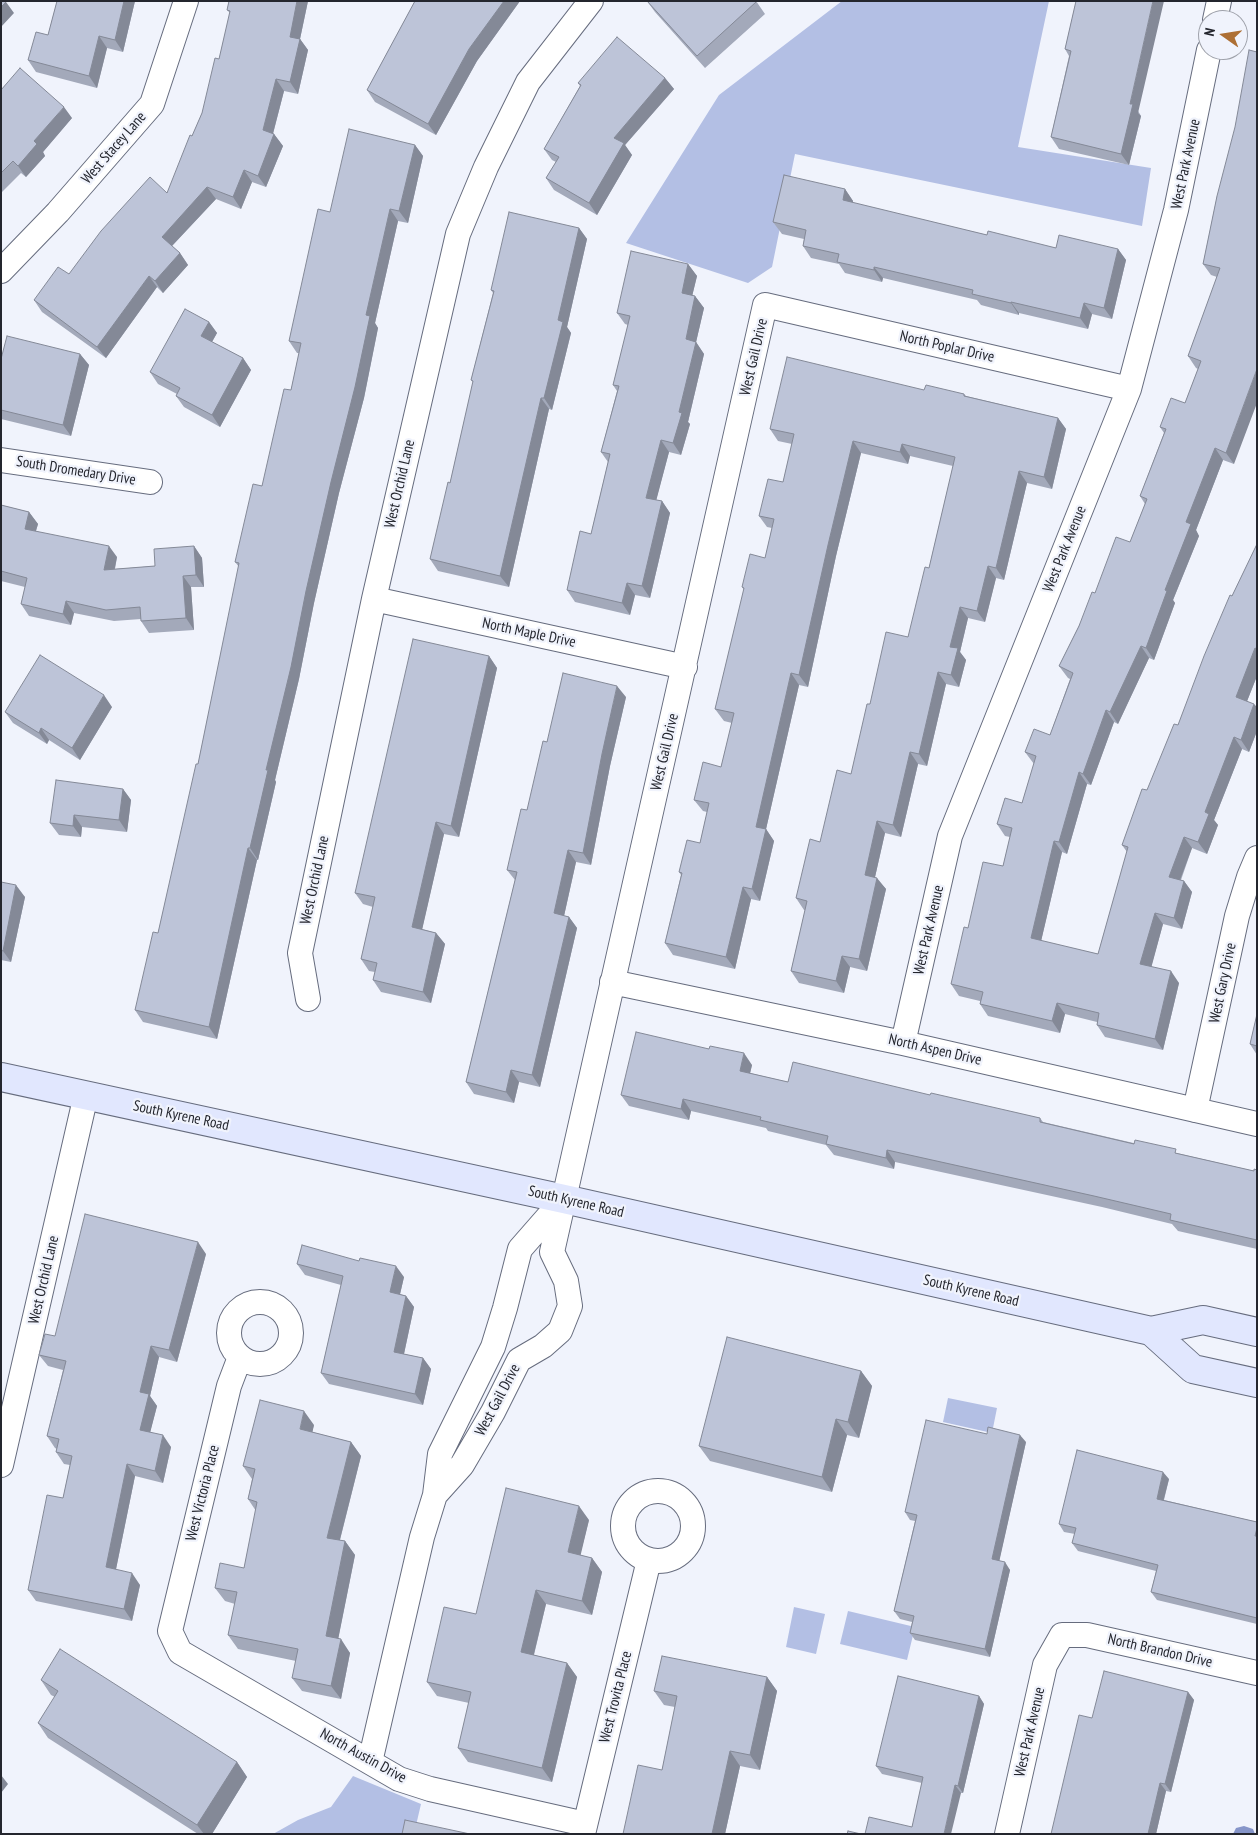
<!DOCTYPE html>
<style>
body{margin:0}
#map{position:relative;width:1258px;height:1835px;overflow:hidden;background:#f0f3fc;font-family:"PT Sans Narrow",sans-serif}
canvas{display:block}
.frame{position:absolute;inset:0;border:2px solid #24262e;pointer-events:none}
.north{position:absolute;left:1198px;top:10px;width:50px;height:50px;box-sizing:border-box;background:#f0f3fc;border:1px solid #9ea1aa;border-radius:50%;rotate:283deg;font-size:14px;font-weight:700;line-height:20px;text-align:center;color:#24262e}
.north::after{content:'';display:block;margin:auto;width:18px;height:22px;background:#ad6f34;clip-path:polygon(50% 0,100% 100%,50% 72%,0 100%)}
</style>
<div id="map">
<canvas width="1258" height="1835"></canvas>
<div class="frame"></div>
<div class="north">N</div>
</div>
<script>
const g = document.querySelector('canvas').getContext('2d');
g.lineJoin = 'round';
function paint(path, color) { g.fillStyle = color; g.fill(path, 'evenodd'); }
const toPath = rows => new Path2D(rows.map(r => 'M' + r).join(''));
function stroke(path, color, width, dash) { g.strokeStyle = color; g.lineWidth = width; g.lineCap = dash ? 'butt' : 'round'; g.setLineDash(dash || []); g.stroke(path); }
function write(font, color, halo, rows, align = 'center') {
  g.font = font + ' "PT Sans Narrow",sans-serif'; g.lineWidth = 4.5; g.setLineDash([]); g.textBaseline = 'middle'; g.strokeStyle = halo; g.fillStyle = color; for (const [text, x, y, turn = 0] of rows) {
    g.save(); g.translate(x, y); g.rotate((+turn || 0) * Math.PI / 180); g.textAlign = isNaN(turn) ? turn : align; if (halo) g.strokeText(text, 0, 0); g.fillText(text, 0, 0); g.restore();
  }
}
const green = toPath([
 [842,1,1049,1,1018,147,1151,168,1142,226,795,154,772,267,748,283,626,243,719,95],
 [948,1398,997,1408,992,1433,943,1422],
 [794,1607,825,1614,816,1654,786,1647],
 [848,1611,915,1627,907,1660,840,1644],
 [353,1776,421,1804,414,1834,273,1834,298,1820,331,1807]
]);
const water = toPath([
 [1244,1826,1253,1829,1255,1834,1233,1834,1236,1828]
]);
const minor = toPath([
 [1215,20,1219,1],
 [1,271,58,212,152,104,186,1],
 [1,460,150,482],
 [374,599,685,667],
 [612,982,903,1043,1257,1124],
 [308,999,300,953,374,599,458,234,486,167,528,82,591,1],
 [903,1043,950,836,1129,389,1176,210,1209,50],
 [1195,1110,1237,916,1249,877,1257,858],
 '229 1333a31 31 0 1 1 62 0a31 31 0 1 1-62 0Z',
 [240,1357,229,1386,170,1631,180,1652,399,1779,430,1789,585,1824],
 [1,1465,86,1095],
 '623 1526a35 35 0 1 1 70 0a35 35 0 1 1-70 0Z',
 [435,1495,462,1465,493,1412,519,1360,543,1346,560,1331,570,1306,566,1281,552,1252,765,305,1129,389],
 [370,1762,422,1537,435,1495,440,1454,493,1347,505,1308,520,1249,562,1201],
 [583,1834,649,1560],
 [1007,1834,1045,1665,1062,1635,1087,1635,1257,1673]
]);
const secondary = toPath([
 [1,1077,564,1199,1151,1331,1203,1320,1257,1332],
 [1151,1331,1193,1369,1257,1383]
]);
const wall = toPath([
 [57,1,135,1,123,52,107,48,97,88,36,72,28,60,48,35],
 [229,1,308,1,300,39,308,50,298,94,284,91,273,134,274,134,283,146,266,187,252,182,241,209,216,199,172,246,180,253,188,265,163,293,157,287,106,358,42,312,34,300,69,274,167,193,192,136,202,113,219,59,230,13,227,10],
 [415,1,520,1,477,61,436,135,375,102,367,90],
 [647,1,756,1,765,14,705,68,655,12],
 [1076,1,1141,116,1129,165,1059,149,1051,137,1069,56,1065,49],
 [665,78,674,89,625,145,632,155,597,215,554,190,546,178,556,162,552,160,544,149,580,86,578,83],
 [1,90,72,118,43,152,45,156,26,177,21,173,1,193],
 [415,145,423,156,408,223,398,221,375,323,378,328,364,398,339,493,314,603,299,679,275,780,276,782,258,860,257,860,217,1039,143,1022,135,1010,158,933,198,764,239,567,235,562,262,486,291,390,299,353,297,353,289,341,330,212],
 [845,189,853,201,853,203,987,235,1056,248,1118,249,1126,260,1112,319,1092,314,1088,329,1019,313,1019,315,981,305,977,300,883,278,882,282,845,273,839,264,811,258,803,246,804,239,782,234,773,222],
 [1217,196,1234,464,1223,460,1196,530,1199,536,1173,600,1175,603,1154,660,1149,658,1118,724,1114,722,1091,785,1087,784,1067,854,1062,852,1041,941,1098,954,1127,852,1122,845,1178,725,1232,596,1257,544,1257,676,1247,701,1257,707,1257,731,1249,752,1242,749,1214,820,1218,825,1207,854,1192,848,1181,880,1184,881,1192,892,1182,929,1163,924,1151,967,1179,983,1163,1050,1105,1037,1097,1025,1097,1022,1065,1014,1060,1033,988,1016,980,1004,980,1001,959,996,951,984,968,928,1003,866,1010,837,1005,836,997,824,1022,803,1034,764,1025,752,1050,735,1070,679,1068,678,1059,666,1095,593,1130,542,1145,504,1140,496,1164,433,1160,427,1185,403,1198,369,1196,368,1188,356,1217,277,1211,275,1203,264],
 [579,228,587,239,567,327,571,333,552,410,549,409,509,587,438,571,430,559,450,483,473,382,471,380,493,293,491,290],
 [688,264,697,276,692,296,695,296,704,308,696,342,704,354,688,422,690,424,681,455,669,452,656,500,662,501,670,513,650,598,635,595,630,615,575,602,567,590,591,534,608,462,601,452,617,391,613,385,628,325,625,324,617,313],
 [209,322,217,333,212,342,243,358,251,370,220,427,184,407,176,396,177,394,158,384,150,372],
 [80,354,89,365,71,436,1,419,1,359],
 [924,390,964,394,966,396,1058,418,1066,429,1052,489,1027,483,1004,580,996,578,985,622,968,618,960,652,966,660,959,687,946,684,927,766,918,764,901,837,885,833,875,877,886,889,867,971,850,967,844,993,799,983,791,971,805,910,804,910,796,898,820,842,851,774,870,704,908,637,929,568,953,466,910,456,908,464,861,453,836,556,808,687,799,685,766,829,774,841,760,901,751,899,735,969,673,955,665,943,681,875,679,872,700,843,707,812,703,811,694,800,721,767,732,723,724,721,715,709,744,590,742,587,765,558,772,528,767,527,759,516,783,482,792,444,778,441,770,429],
 [1,505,29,512,38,524,36,531,117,557,115,569,155,566,194,546,202,558,204,587,191,587,194,630,149,633,141,621,141,619,114,621,74,613,71,625,29,616,21,604,25,587,1,581],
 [489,656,497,668,459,837,444,834,422,929,436,933,445,944,431,1003,381,992,373,980,375,972,369,971,361,959,373,907,363,904,355,893],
 [626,697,610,766,591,865,576,862,564,916,569,917,577,928,540,1087,519,1082,514,1103,474,1094,466,1082,515,880,507,870,527,810,547,742],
 [112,707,80,760,49,740,47,744,13,723,5,712],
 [123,789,131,800,127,832,82,827,81,837,59,835,50,823],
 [1,882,25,897,11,962,1,960],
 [1257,1014,1257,1055,1250,1044],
 [709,1049,752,1065,750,1073,788,1082,930,1095,1040,1118,1043,1122,1254,1171,1257,1170,1257,1249,1178,1231,1172,1224,1102,1207,895,1162,894,1169,834,1155,826,1145,768,1131,766,1128,691,1111,689,1120,629,1106,621,1095],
 [206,1254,177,1362,159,1357,150,1396,157,1406,150,1432,171,1447,163,1483,135,1476,116,1569,140,1585,132,1621,36,1601,28,1590,63,1498,70,1465,64,1464,56,1452,57,1449,55,1448,47,1436,63,1370,48,1366,39,1355,55,1336],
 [297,1264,404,1277,400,1294,406,1296,414,1307,404,1354,423,1358,431,1369,423,1405,329,1384,321,1373,341,1285,305,1275],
 [861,1371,872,1386,859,1438,847,1435,832,1492,710,1461,699,1446],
 [314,1425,312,1432,351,1442,361,1456,340,1540,345,1541,355,1555,338,1639,350,1653,341,1699,302,1691,292,1678,296,1661,238,1649,228,1635,235,1604,225,1601,215,1588,244,1568,256,1511,248,1499,252,1479,243,1466],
 [1026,1442,999,1561,1010,1570,990,1657,915,1640,910,1633,912,1622,900,1619,894,1611,915,1521,910,1520,905,1512],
 [1169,1479,1164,1500,1257,1522,1257,1624,1157,1600,1151,1592,1156,1571,1078,1551,1072,1543,1075,1534,1064,1532,1059,1524],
 [589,1520,580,1555,592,1558,602,1572,592,1615,546,1604,534,1655,567,1663,577,1677,552,1782,468,1762,458,1748,469,1703,437,1696,427,1682],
 [767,1677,777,1691,760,1770,740,1766,725,1834,623,1834,662,1770,675,1707,664,1705,654,1691],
 [41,1680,237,1762,247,1777,212,1834,198,1834,48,1738,38,1723,55,1697,51,1695],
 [1188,1692,1194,1700,1171,1792,1166,1791,1156,1834,1051,1834,1092,1718],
 [979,1696,984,1704,963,1793,961,1793,912,1827,922,1783,882,1774,876,1766]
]);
const shadedWall = toPath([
 [124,1,135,1,123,52,115,40],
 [297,1,308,1,300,39,308,50,298,94,290,82,290,37],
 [504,1,520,1,477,61,436,135,428,124,469,49],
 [1153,1,1164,1,1138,113,1141,116,1129,165,1121,154,1130,104],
 [6,2,14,13,1,27,1,7],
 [99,36,107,48,97,88,89,76],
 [665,78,674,89,625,145,632,155,597,215,589,203,614,138],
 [276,79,284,91,271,141,263,130],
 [64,107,72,118,43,152,45,156,26,177,18,166,34,141],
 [274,134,283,146,266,187,258,176],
 [415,145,423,156,408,223,399,211],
 [244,170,252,182,241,209,233,197],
 [207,187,216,199,170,248,162,237],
 [845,189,853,201,851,212,843,200],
 [390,209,398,221,375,323,378,328,364,398,339,493,314,603,299,679,275,780,276,782,258,860,250,848,266,770,366,315],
 [579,228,587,239,567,327,571,333,552,410,544,398,558,320],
 [1118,249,1126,260,1112,319,1104,308],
 [180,253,188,265,163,293,155,281],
 [688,264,697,276,690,305,682,293],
 [874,267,883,278,882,282,874,270],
 [149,276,157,287,106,358,97,347],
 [695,296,704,308,694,351,686,339],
 [1011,302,1019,313,1019,315,1011,303],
 [1084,303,1092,314,1088,329,1080,318],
 [209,322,217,333,209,347,201,336],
 [696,342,704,354,688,422,690,424,681,455,673,443,679,412],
 [80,354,89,365,71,436,63,425],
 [243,358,251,370,220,427,212,415],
 [1257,369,1257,403,1234,464,1226,453],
 [541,398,549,409,509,587,500,576],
 [1058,418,1066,429,1052,489,1044,477],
 [661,440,669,452,654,509,646,498],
 [853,441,861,453,836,556,808,687,799,675,828,545],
 [902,444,910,456,908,464,900,452],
 [1215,448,1223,460,1196,530,1199,536,1173,600,1175,603,1154,660,1146,648,1186,522],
 [1019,471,1027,483,1004,580,996,568],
 [662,501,670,513,650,598,642,586],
 [29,512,38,524,33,540,25,529],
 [109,546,117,557,112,582,104,570],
 [194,546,202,558,204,587,196,575],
 [988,566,996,578,985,622,977,611],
 [183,576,191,587,194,630,186,618],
 [627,583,635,595,630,615,622,603],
 [66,601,74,613,71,625,63,614],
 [960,607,968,618,960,652,966,660,959,687,951,675,950,647],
 [1141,646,1149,658,1118,724,1110,712],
 [1255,648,1257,651,1257,676,1244,709,1236,697],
 [489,656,497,668,459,837,451,826],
 [938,672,946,684,927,766,919,754],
 [791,673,799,685,764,838,756,827],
 [617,686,626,697,610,766,591,865,583,853,602,754],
 [104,695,112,707,80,760,72,748],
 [1254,704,1257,707,1257,731,1249,752,1241,740],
 [1106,710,1114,722,1091,785,1083,774],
 [41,728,49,740,47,744,39,733],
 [1234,737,1242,749,1214,820,1218,825,1207,854,1198,842,1205,812],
 [910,752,918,764,901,837,893,825],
 [1079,772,1087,784,1067,854,1059,842],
 [123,789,131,800,127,832,119,820],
 [74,815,82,827,81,837,73,826],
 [877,821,885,833,873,886,865,875],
 [436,822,444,834,420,939,412,927],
 [766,829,774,841,760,901,752,889],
 [1184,837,1192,848,1177,888,1169,877],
 [1054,841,1062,852,1039,950,1031,938],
 [248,848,257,860,217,1039,209,1027],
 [568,850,576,862,562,925,554,913],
 [877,878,886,889,867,971,859,959],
 [1184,881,1192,892,1182,929,1174,918],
 [16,885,25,897,11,962,3,951],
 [743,887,751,899,735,969,726,957],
 [1155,913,1163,924,1149,976,1140,964],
 [569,917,577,928,540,1087,532,1075],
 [436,933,445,944,431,1003,423,992],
 [842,956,850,967,844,993,836,981],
 [1171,971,1179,983,1163,1050,1155,1039],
 [1057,1003,1065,1014,1060,1033,1052,1021],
 [744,1053,752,1065,748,1082,740,1071],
 [511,1070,519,1082,514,1103,506,1092],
 [683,1099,691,1111,689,1120,681,1109],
 [887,1150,895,1162,894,1169,886,1158],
 [198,1242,206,1254,177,1362,169,1350],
 [396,1266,404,1277,398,1303,390,1292],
 [406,1296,414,1307,402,1363,394,1352],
 [151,1346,159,1357,150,1396,157,1406,148,1441,140,1430,140,1392],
 [423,1358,431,1369,423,1405,415,1394],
 [861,1371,872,1386,859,1438,848,1422],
 [304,1411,314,1425,310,1443,300,1429],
 [836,1419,847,1435,832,1492,822,1477],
 [163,1435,171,1447,163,1483,155,1471],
 [1020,1435,1026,1442,998,1567,992,1559],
 [351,1442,361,1456,337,1551,327,1538],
 [127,1464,135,1476,114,1579,106,1567],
 [1163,1472,1169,1479,1162,1506,1157,1499],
 [579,1506,589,1520,578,1566,568,1552],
 [345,1541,355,1555,336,1650,326,1636],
 [592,1558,602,1572,592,1615,582,1601],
 [1005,1562,1010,1570,990,1657,985,1649],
 [132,1573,140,1585,132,1621,124,1609],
 [536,1590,546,1604,531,1666,521,1652],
 [341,1639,350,1653,341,1699,331,1686],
 [567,1663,577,1677,552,1782,542,1768],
 [767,1677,777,1691,760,1770,750,1755],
 [1188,1692,1194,1700,1171,1792,1165,1784],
 [979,1696,984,1704,963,1793,958,1786],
 [730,1751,740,1766,725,1834,712,1834],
 [237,1762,247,1777,212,1834,204,1834,197,1825],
 [1,1775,8,1784,1,1793],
 [1160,1783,1166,1791,1156,1834,1148,1834],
 [955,1785,961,1793,951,1834,944,1834]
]);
const building = toPath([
 [1,1,6,2,1,7,1,1],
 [57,1,124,1,115,40,99,36,89,76,28,60,36,32,48,35,57,1],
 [229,1,297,1,290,37,300,39,290,82,276,79,263,130,274,134,258,176,244,170,233,197,207,187,162,237,180,253,155,281,149,276,97,347,34,300,58,267,69,274,101,231,150,177,167,193,190,135,192,136,202,113,215,58,219,59,230,11,227,10,229,1],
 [415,1,504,1,469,49,428,124,367,90,415,1],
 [647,1,756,1,756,2,697,56,647,1],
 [1076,1,1153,1,1130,104,1133,104,1121,154,1051,137,1071,51,1065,49,1076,1],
 [617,37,665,78,614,138,624,143,589,203,546,178,559,157,544,149,581,85,578,83,617,37],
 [1249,50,1257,52,1257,369,1226,453,1215,448,1186,522,1191,524,1165,590,1167,591,1146,648,1141,646,1110,712,1106,710,1083,774,1079,772,1059,842,1054,841,1031,938,1098,954,1128,847,1122,845,1142,789,1147,790,1174,724,1178,725,1204,656,1230,595,1232,596,1257,544,1257,649,1255,648,1236,697,1254,704,1241,740,1234,737,1205,812,1209,814,1198,842,1184,837,1169,877,1184,881,1174,918,1155,913,1140,964,1171,971,1155,1039,1097,1025,1099,1013,1057,1003,1052,1021,980,1004,983,992,951,984,964,927,968,928,983,862,1003,866,1012,828,997,824,1005,798,1022,803,1036,756,1025,752,1034,729,1050,735,1073,673,1059,666,1079,626,1092,592,1095,593,1116,537,1130,542,1147,499,1140,496,1166,429,1160,427,1171,398,1185,403,1201,361,1188,356,1220,268,1203,264,1217,196,1235,127,1249,50],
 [20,68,64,107,34,141,37,144,18,166,13,161,1,173,1,90,20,68],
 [349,129,415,145,399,211,390,209,366,315,370,316,355,387,331,482,306,591,291,667,266,770,268,770,250,848,248,848,209,1027,135,1010,153,932,158,933,196,764,198,764,239,563,235,562,253,484,262,486,284,389,291,390,301,343,289,341,318,209,330,212,349,129],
 [784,175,845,189,843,200,987,235,988,231,1056,248,1059,235,1118,249,1104,308,1084,303,1080,318,1011,302,1011,303,972,294,973,290,874,267,874,270,837,262,839,254,803,246,806,230,773,222,784,175],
 [509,212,579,228,558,320,563,322,544,398,541,398,500,576,430,559,448,482,450,483,473,381,471,380,494,291,491,290,509,212],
 [631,251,688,264,682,293,695,296,686,339,696,342,679,412,682,413,673,443,661,440,646,498,662,501,642,586,627,583,622,603,567,590,580,531,591,534,610,454,601,452,619,386,613,385,630,316,617,313,631,251],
 [185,309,209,322,201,336,243,358,212,415,176,396,180,388,150,372,185,309],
 [7,336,80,354,63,425,1,410,1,359,7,336],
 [787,357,924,390,926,385,964,394,964,396,1058,418,1044,477,1019,471,996,568,988,566,977,611,960,607,950,647,958,648,951,675,938,672,919,754,910,752,893,825,877,821,865,875,877,878,859,959,842,956,836,981,791,971,807,901,796,898,810,839,820,842,837,770,851,774,867,704,870,704,886,632,908,637,925,567,929,568,955,457,902,444,900,452,853,441,828,545,799,675,791,673,756,827,766,829,752,889,743,887,726,957,665,943,682,873,679,872,687,840,700,843,709,803,694,800,703,762,721,767,734,713,715,709,744,588,742,587,750,554,765,558,774,519,759,516,768,479,783,482,794,434,770,429,787,357],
 [1,505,29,512,25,529,109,546,104,570,155,566,154,549,194,546,196,575,183,576,186,618,141,621,140,607,106,610,66,601,63,614,21,604,27,578,1,571,1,505],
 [413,639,489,656,451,826,436,822,412,927,436,933,423,992,373,980,377,963,361,959,375,897,355,893,413,639],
 [40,655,104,695,72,748,41,728,39,733,5,712,40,655],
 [563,673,617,686,602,754,583,853,568,850,554,913,569,917,532,1075,511,1070,506,1092,466,1082,517,872,507,870,521,809,527,810,543,741,547,742,563,673],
 [56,780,123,789,119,820,74,815,73,826,50,823,56,780],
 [1,882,16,885,3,951,1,950,1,882],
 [1257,1014,1257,1046,1250,1044,1257,1014],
 [636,1032,709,1049,710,1046,744,1053,740,1071,788,1082,793,1062,930,1095,931,1093,1040,1118,1040,1122,1134,1144,1135,1140,1176,1149,1175,1153,1254,1171,1254,1169,1257,1170,1257,1240,1170,1220,1171,1214,1094,1196,887,1150,886,1158,826,1144,828,1136,760,1120,761,1117,683,1099,681,1109,621,1095,636,1032],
 [85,1214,198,1242,169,1350,151,1346,140,1392,149,1394,140,1430,163,1435,155,1471,127,1464,106,1567,132,1573,124,1609,28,1590,47,1495,63,1498,72,1456,56,1452,59,1439,47,1436,66,1361,39,1355,45,1334,55,1336,85,1214],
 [302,1245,359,1261,360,1258,396,1266,390,1292,406,1296,394,1352,423,1358,415,1394,321,1373,343,1276,297,1264,302,1245],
 [727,1337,861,1371,848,1422,836,1419,822,1477,699,1446,727,1337],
 [260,1400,304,1411,300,1429,351,1442,327,1538,345,1541,326,1636,341,1639,331,1686,292,1678,298,1649,228,1635,237,1592,215,1588,220,1563,244,1568,257,1502,248,1499,255,1469,243,1466,260,1400],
 [926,1420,987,1434,988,1427,1020,1435,992,1559,1005,1562,985,1649,910,1633,914,1616,894,1611,917,1515,905,1512,926,1420],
 [1077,1450,1163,1472,1157,1499,1257,1522,1257,1528,1255,1536,1257,1536,1257,1618,1151,1592,1158,1565,1072,1543,1076,1528,1059,1524,1077,1450],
 [506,1488,579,1506,568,1552,592,1558,582,1601,536,1590,521,1652,567,1663,542,1768,458,1748,471,1692,427,1682,444,1607,476,1614,506,1488],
 [60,1649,237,1762,197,1825,38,1723,58,1691,41,1680,60,1649],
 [662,1656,767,1677,750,1755,730,1751,712,1834,623,1834,638,1765,662,1770,677,1696,654,1691,662,1656],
 [1104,1671,1188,1692,1165,1784,1160,1783,1148,1834,1051,1834,1079,1715,1092,1718,1104,1671],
 [898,1676,979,1696,958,1786,955,1785,944,1834,865,1834,869,1817,912,1827,923,1777,876,1766,898,1676],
 [405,1820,470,1834,402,1834,405,1820],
 [848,1831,861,1834,847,1834,848,1831]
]);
const streetNames = [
 ["West Stacey Lane",114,148,-49],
 ["West Park Avenue",1186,164,-78],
 ["North Poplar Drive",947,347,13],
 ["West Gail Drive",754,357,-77],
 ["South Dromedary Drive",76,471,9],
 ["West Orchid Lane",400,484,-77],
 ["West Park Avenue",1065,549,-68],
 ["North Maple Drive",529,633,12],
 ["West Gail Drive",665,752,-77],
 ["West Orchid Lane",315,880,-78],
 ["West Park Avenue",929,930,-77],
 ["West Gary Drive",1223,983,-78],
 ["North Aspen Drive",935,1050,13],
 ["South Kyrene Road",181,1116,12],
 ["South Kyrene Road",576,1202,13],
 ["West Orchid Lane",44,1280,-77],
 ["South Kyrene Road",971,1291,13],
 ["West Gail Drive",498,1400,-62],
 ["West Victoria Place",203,1493,-76],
 ["North Brandon Drive",1160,1651,13],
 ["West Trovita Place",616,1697,-76],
 ["West Park Avenue",1030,1732,-77],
 ["North Austin Drive",363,1756,29]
];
paint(green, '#b3bfe4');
paint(water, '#8695c9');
stroke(minor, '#666c7e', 26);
stroke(secondary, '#666c7e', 30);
stroke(minor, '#fff', 24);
stroke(secondary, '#e1e7fe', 28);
paint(wall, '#a3a9ba');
paint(shadedWall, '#848997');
paint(building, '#bdc4d8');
stroke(building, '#848997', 1);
write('15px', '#24262e', '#f0f3fc', streetNames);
</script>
